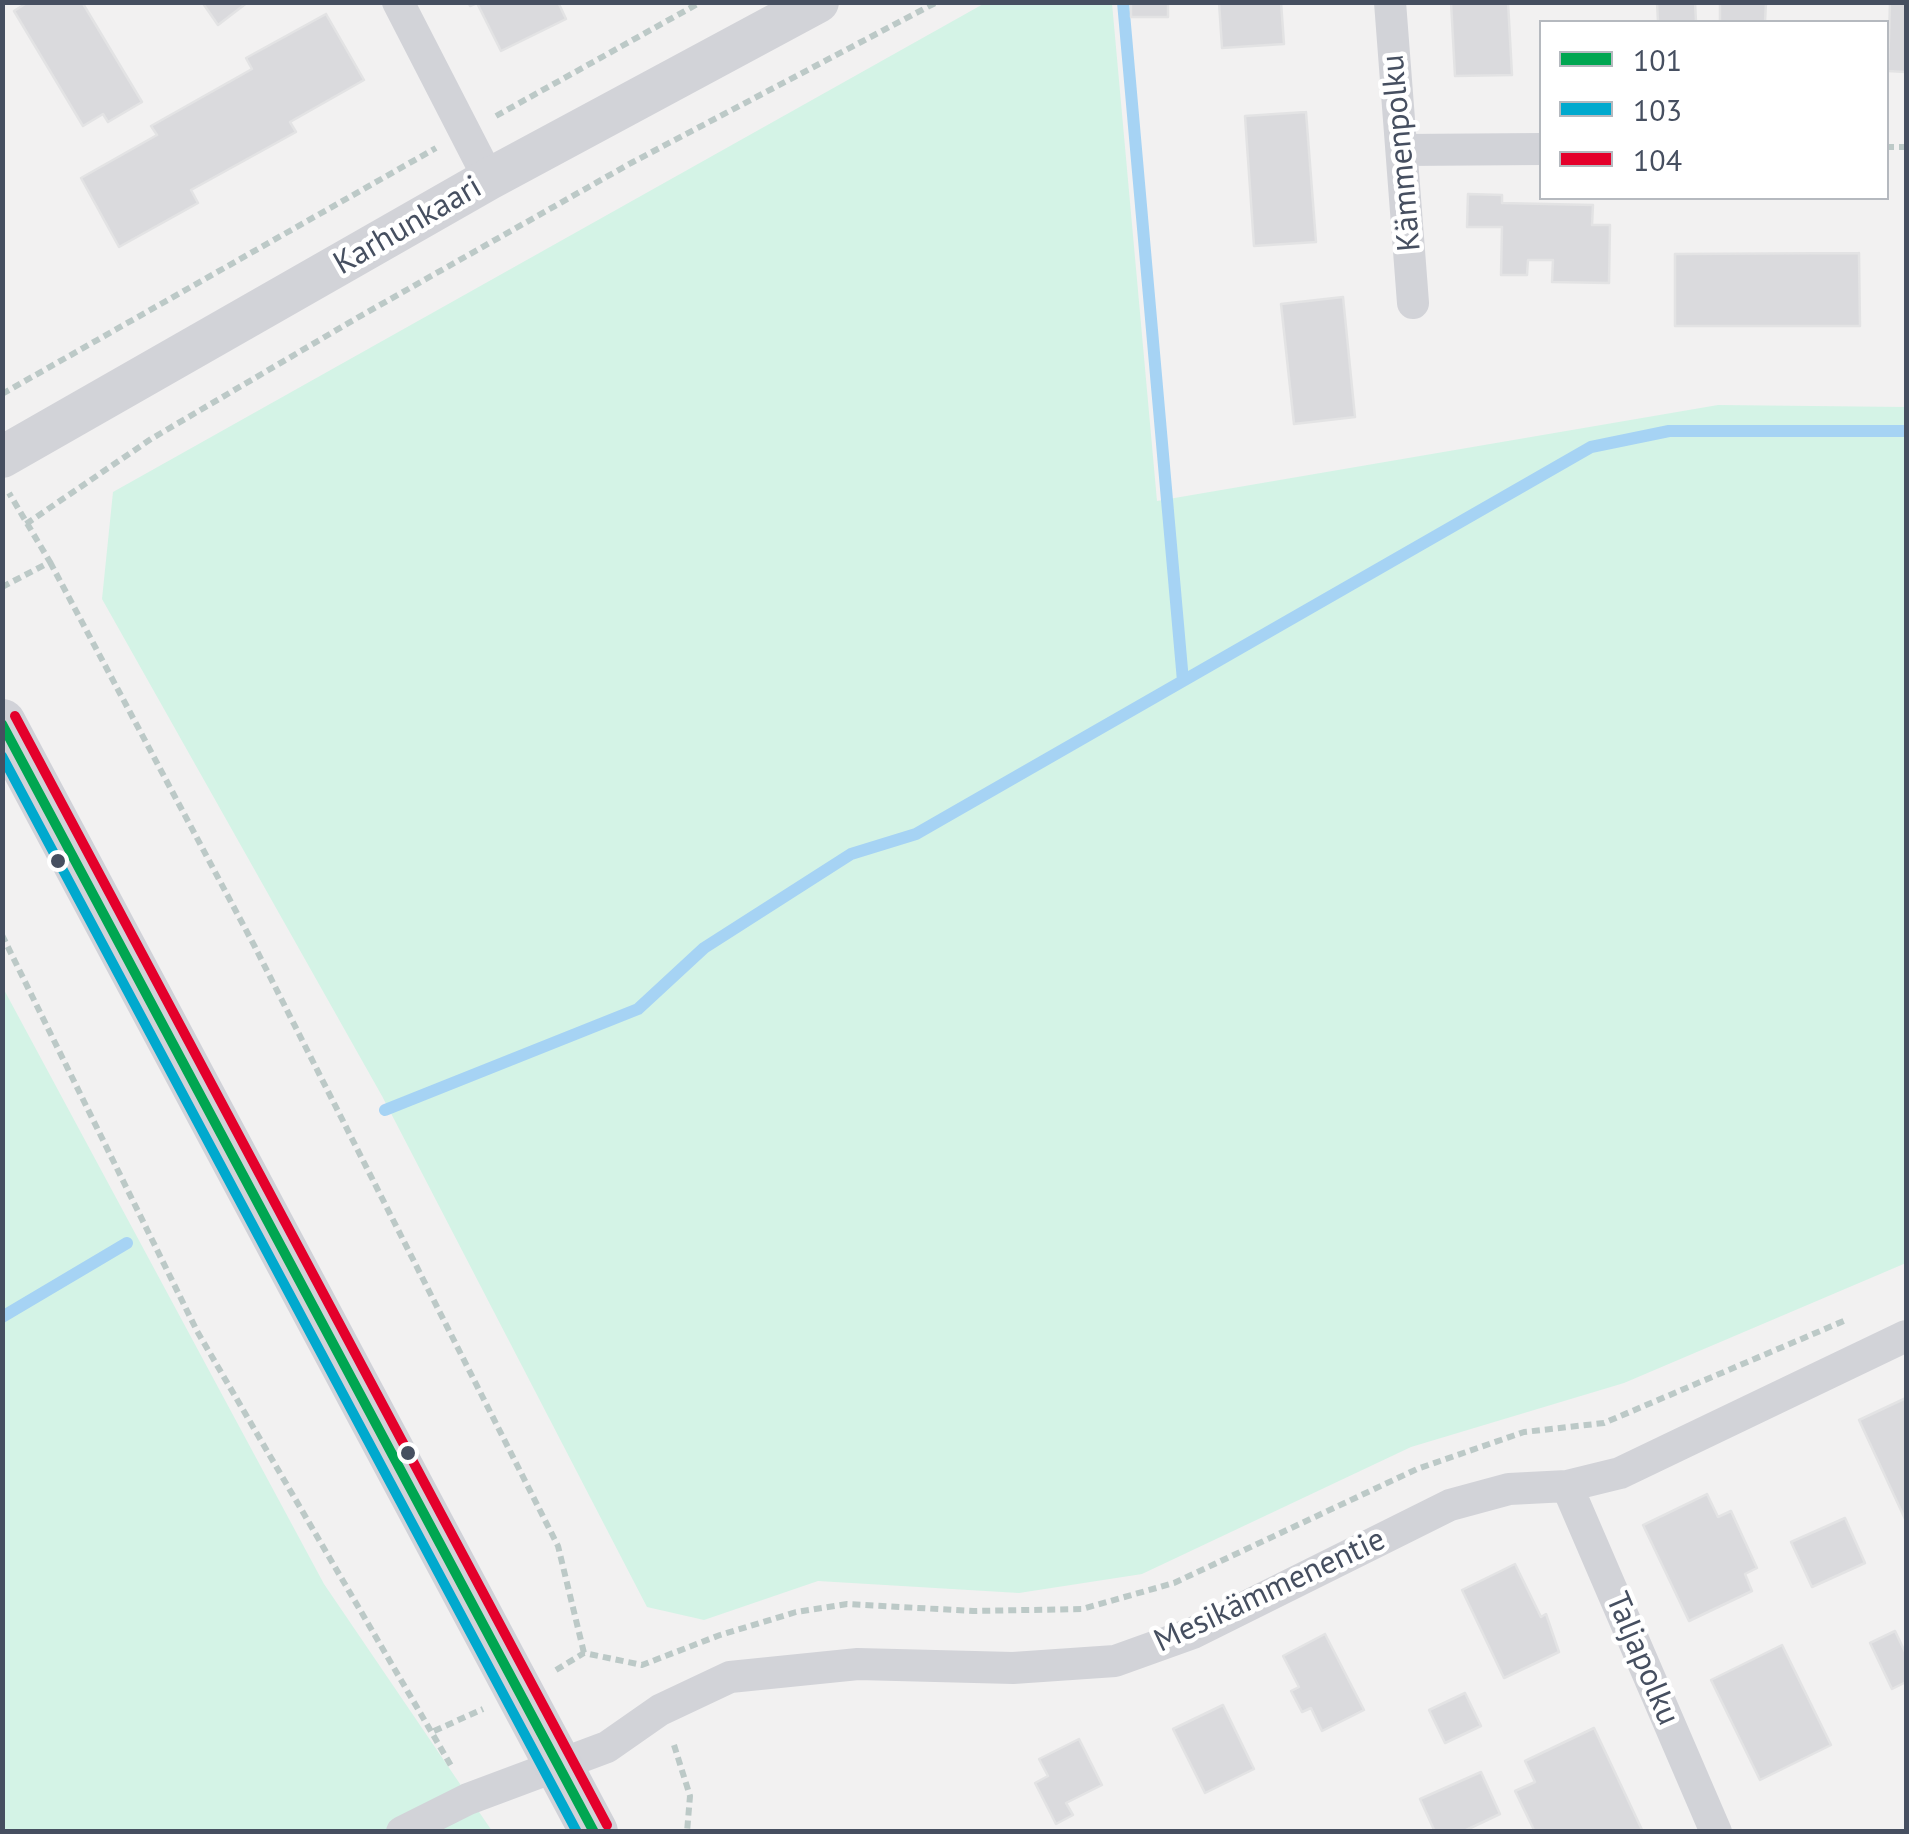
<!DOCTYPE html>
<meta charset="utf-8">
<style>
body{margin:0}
#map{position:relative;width:1909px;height:1834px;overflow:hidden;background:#f2f1f1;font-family:"PT Sans",sans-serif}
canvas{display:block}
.frame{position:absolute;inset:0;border:5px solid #464f60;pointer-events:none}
.legend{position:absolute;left:1539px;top:20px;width:350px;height:180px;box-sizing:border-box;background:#fff;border:2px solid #b5b9bf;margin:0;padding:12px 18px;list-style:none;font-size:30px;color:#464f60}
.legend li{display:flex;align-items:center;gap:20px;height:50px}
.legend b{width:50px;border:2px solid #b5b9bf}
</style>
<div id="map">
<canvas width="1909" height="1834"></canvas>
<div class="frame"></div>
<ul class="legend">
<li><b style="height:12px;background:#00a651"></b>101</li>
<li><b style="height:12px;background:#00a9ce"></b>103</li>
<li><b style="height:12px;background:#e4002b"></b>104</li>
</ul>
</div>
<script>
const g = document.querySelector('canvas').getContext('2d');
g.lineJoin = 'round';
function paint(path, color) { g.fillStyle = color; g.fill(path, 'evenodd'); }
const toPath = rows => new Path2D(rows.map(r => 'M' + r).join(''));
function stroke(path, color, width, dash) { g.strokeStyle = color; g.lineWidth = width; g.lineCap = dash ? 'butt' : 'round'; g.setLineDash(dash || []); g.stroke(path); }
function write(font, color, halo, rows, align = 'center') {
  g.font = font + ' "PT Sans",sans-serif'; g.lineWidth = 9; g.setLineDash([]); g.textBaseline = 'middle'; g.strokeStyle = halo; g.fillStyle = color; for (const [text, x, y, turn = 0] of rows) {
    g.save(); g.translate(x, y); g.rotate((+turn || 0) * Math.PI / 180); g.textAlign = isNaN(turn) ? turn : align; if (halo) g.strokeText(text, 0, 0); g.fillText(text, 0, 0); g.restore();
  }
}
const green = toPath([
 [985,3,1112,3,1157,501,1718,405,1906,407,1906,1263,1624,1383,1411,1447,1142,1574,1019,1593,818,1581,704,1620,647,1607,382,1096,102,599,113,492],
 [2,986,324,1584,492,1831,3,1831]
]);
const stream = toPath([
 [1123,2,1183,681],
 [385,1110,638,1009,704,948,851,854,916,834,1591,447,1669,431,1906,431],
 [2,1317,127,1243]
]);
const building = toPath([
 [28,2,82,2,142,102,108,122,103,114,83,126,14,11,28,2],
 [202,2,248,2,218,25,202,2],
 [468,2,558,2,566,19,501,51,477,3,470,6,468,2],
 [1131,2,1168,2,1168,17,1131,17,1131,2],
 [1219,2,1281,2,1284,44,1222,48,1219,2],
 [1451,2,1508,2,1512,75,1455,76,1451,2],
 [1657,2,1695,2,1696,22,1658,22,1657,2],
 [1720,2,1766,2,1765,22,1720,22,1720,2],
 [1890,2,1906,2,1906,72,1888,71,1890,2],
 [326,14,364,80,290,122,296,132,191,190,198,203,119,247,81,178,157,135,151,126,252,69,246,58,326,14],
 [1306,112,1316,242,1254,246,1245,116,1306,112],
 [1468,194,1502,195,1502,203,1593,205,1592,225,1610,225,1609,283,1552,282,1553,260,1528,260,1527,275,1501,275,1502,227,1467,227,1468,194],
 [1859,253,1860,326,1675,326,1675,254,1859,253],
 [1343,297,1355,417,1294,424,1281,304,1343,297],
 [1906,1398,1906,1521,1859,1420,1906,1398],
 [1707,1494,1718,1517,1731,1511,1757,1568,1745,1574,1752,1591,1689,1621,1643,1525,1707,1494],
 [1845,1518,1865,1563,1812,1587,1791,1542,1845,1518],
 [1515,1564,1541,1617,1546,1614,1559,1652,1504,1678,1462,1590,1515,1564],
 [1895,1631,1906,1654,1906,1682,1892,1689,1870,1643,1895,1631],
 [1325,1634,1364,1710,1322,1731,1311,1708,1302,1712,1291,1691,1299,1687,1283,1656,1325,1634],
 [1782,1645,1831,1745,1760,1780,1711,1680,1782,1645],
 [1465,1693,1481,1726,1445,1743,1429,1710,1465,1693],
 [1223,1705,1254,1769,1205,1793,1173,1729,1223,1705],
 [1594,1728,1643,1832,1535,1832,1515,1791,1535,1782,1525,1761,1594,1728],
 [1079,1739,1102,1785,1066,1803,1073,1815,1056,1824,1035,1783,1048,1776,1039,1759,1079,1739],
 [1481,1772,1500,1814,1462,1832,1435,1832,1420,1799,1481,1772]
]);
const path = toPath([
 [496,116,701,2],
 [1886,147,1906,147],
 [2,394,436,148],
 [26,524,151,439,357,318,631,163,937,2],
 [50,562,255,947,558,1546,584,1653],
 [2,587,50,562,9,493],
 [2,935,197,1331,453,1769],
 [556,1670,584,1653,642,1665,720,1635,796,1612,847,1604,973,1611,1082,1609,1174,1583,1417,1469,1524,1432,1604,1423,1846,1320],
 [434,1731,483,1709],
 [674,1745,690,1796,687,1832]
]);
const minor = toPath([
 [398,2,489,179],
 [1390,2,1413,303],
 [1403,150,1542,149],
 [1567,1486,1716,1832],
 [402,1832,468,1799,607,1747,660,1710,730,1677,858,1664,1013,1668,1115,1661,1193,1633,1450,1505,1509,1489,1567,1486,1620,1473,1906,1336]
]);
const tertiary = toPath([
 [2,457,489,179,818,2]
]);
const secondary = toPath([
 [2,723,594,1832]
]);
const bus1 = toPath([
 [2,724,594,1832]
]);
const bus2 = toPath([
 [2,756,577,1832]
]);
const bus3 = toPath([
 [15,716,607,1825]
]);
const markers = [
 [58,861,9,"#464f60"],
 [408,1453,9,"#464f60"]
];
const streetNames = [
 ["Kämmenpolku",1402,153,-95],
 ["Karhunkaari",408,226,-30],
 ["Mesikämmenentie",1270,1591,-25],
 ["Taljapolku",1642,1659,67]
];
paint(green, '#d4f3e6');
stroke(stream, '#a6d3f4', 12);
paint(building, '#dadadd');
stroke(building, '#e3e3e4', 2.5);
stroke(path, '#bcc9c7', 6, [8, 5]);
stroke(minor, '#d2d3d8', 32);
stroke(tertiary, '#d2d3d8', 42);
stroke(secondary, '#d1d2d8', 48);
stroke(bus1, '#00a651', 10);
stroke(bus2, '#00a9ce', 10);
stroke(bus3, '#e4002b', 10);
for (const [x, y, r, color] of markers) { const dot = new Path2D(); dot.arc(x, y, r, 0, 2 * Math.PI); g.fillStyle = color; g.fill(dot); stroke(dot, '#fff', 4); }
write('32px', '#464f60', '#fff', streetNames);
</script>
